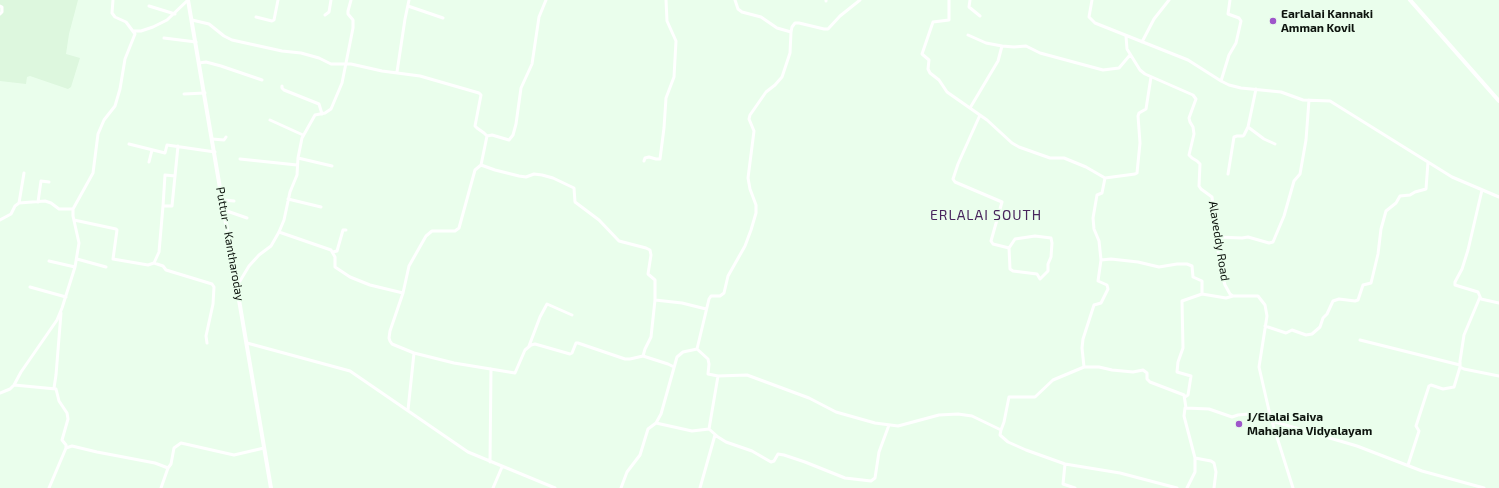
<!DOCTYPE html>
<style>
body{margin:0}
canvas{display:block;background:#eafeec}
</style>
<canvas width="1499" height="488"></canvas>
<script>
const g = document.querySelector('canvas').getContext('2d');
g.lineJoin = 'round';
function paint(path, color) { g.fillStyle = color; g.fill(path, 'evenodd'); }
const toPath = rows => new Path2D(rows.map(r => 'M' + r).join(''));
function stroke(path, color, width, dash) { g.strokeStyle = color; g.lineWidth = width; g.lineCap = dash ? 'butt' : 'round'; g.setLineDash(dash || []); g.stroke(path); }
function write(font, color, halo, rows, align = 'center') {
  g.font = font + ' "Exo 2",sans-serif'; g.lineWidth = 3; g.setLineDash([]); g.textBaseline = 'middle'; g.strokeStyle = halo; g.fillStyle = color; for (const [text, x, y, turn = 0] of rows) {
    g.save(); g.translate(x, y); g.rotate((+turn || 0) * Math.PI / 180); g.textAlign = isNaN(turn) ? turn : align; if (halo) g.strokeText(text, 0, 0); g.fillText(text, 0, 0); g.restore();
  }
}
const built = toPath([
 [0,0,78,0,69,34,66,54,80,58,71,87,68,89,30,76,27,77,26,84,0,81,0,15,3,12,0,5]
]);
const minor = toPath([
 [735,0,738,9,742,12,761,17,777,28,791,32],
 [949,0,949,20,933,22,922,54,929,60,928,69,930,73,939,80,947,92,987,120,1012,143,1019,147,1050,158,1064,158,1086,167,1105,178,1135,174,1137,173,1140,143,1138,116,1139,113,1146,109,1151,77],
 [970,0,969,7,980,16],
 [1092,0,1089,17,1095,23,1188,60,1221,81,1229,85,1241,88,1281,92,1303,100,1330,101,1452,177,1499,197],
 [826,1,826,0],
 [0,6,2,7,2,12,0,14],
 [149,6,175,14],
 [408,6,443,18],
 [325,15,329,12,331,0],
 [256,17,272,21,274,20,278,0],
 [192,20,209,24,224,36,232,40,282,51,301,53,319,58,331,64,351,64,382,71,420,76,479,93,481,95,475,126,477,128,484,133,487,136,481,165,495,170,519,176,526,177,534,174,542,175,553,178,574,188,575,202,599,220,619,241,646,248,650,250,651,255,648,274,655,280,655,300,682,303,706,309],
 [133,31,141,31,153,27,167,20,188,0],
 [968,35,986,43,1002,46,1014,47,1026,46,1040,53,1103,70,1119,68,1130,55],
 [1126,36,1127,49,1140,70,1145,74,1193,95,1196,99,1189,118,1190,122,1193,127,1194,134,1189,155,1192,158,1197,161,1200,164,1199,186,1201,189,1212,197,1220,267,1225,285,1230,294,1233,296,1258,296,1265,305,1267,316,1259,367,1270,415,1293,488],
 [164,38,196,42],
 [1142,42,1154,19,1169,0],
 [199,63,206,62,221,66,262,80],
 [397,72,405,19,409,0],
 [1221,81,1229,55,1236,43,1241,21,1239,18,1228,14,1230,0],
 [282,86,282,88,284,90,319,104,322,114],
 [184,94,205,93],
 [970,108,998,61,1002,46],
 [980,115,958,164,953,179,955,182,1002,202,991,241,993,244,1009,248,1015,239,1035,236,1051,238,1052,243,1051,257,1048,264,1048,271,1040,279,1037,274,1013,271,1010,269,1009,248],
 [270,120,303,135],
 [1248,127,1264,139,1275,144],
 [487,136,492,135,509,140,513,135,516,124,521,88,532,64,539,17,546,0],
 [212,139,224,140,226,137],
 [129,144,165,153,167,145,215,152],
 [298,158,332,166],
 [240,159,297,165],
 [644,161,645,158,649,157,656,159,660,159,664,128,666,98,674,77,676,41,667,21,666,0],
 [149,162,152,150],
 [24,173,19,203,45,201,51,203,59,209,73,209],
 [1228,174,1234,137,1237,136,1243,136,1244,135,1248,127,1256,89],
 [175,176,165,175,163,206,172,206,178,146],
 [1482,190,1468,250,1462,269,1455,282,1455,285,1478,292,1481,299,1499,303],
 [288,199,321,207],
 [223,200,234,201],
 [38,202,41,181,49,182],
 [224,210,247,218],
 [0,220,11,214,15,206,19,203],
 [74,220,116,229,117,230,113,259,148,265,154,263,159,252,163,206],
 [279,232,331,250,335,257,335,267,350,277,370,285,403,293],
 [1217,237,1242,238,1248,237,1269,243,1273,242,1284,216,1294,181,1300,174,1306,140,1309,100],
 [333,252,337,251,343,230,346,230],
 [77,259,106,267],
 [1101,260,1111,259,1138,262,1159,267,1177,264,1187,264,1192,266,1193,277,1202,281,1202,294],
 [49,261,75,267],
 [154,263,163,266,166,270,212,284,214,287,213,304,206,336,207,343],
 [237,286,249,266,259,255,271,246,279,232,284,220,290,192,297,175,298,158,302,138,315,115,325,113,331,109,342,83,353,28,353,20,348,14,348,11,351,0],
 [30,287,66,297],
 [1480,297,1464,335,1460,361,1460,367,1464,369,1499,376],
 [1265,326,1286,333,1292,330,1306,335,1312,334,1320,327,1323,318,1327,314,1333,301,1339,299,1355,301,1358,300,1363,285,1371,283,1372,279,1378,254,1381,229,1386,211,1396,203,1400,196,1410,195,1415,192,1426,189,1428,162],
 [1360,340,1460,365],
 [247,343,350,371,468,452,555,488],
 [529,346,540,317,547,304,572,315],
 [414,353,454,363,515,373,525,350,531,345,535,344,570,354,572,353,576,343,578,343,625,359,630,359,643,356,668,364,674,367],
 [643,356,645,349,651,337,655,300],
 [1084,367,1082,348,1083,339,1094,305,1101,303,1108,289,1107,285,1098,281,1101,260,1099,241,1094,229,1093,218,1097,195,1102,193,1105,178],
 [718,376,747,375,809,398,836,412,875,423,898,426,939,415,958,414,972,416,1001,430,1000,435,1008,442,1026,450,1065,464,1120,473,1177,488],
 [14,385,56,389,59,401,67,413,68,419,62,440,66,445,66,448],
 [54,388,56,375,61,313],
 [0,393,10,389,14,385,21,372,57,320,62,308,75,267,79,243,73,216,73,209,93,173,98,134,104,120,115,106,120,89,125,59,135,34,126,22,115,17,112,13,113,0],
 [1185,397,1188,395,1191,376,1177,372,1178,362,1183,348,1182,301,1202,294,1226,298,1233,296],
 [1185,408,1184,416,1195,458,1195,472,1187,488],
 [408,410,414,353,392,344,390,341,389,338,390,331,403,293,409,266,426,236,432,231,455,231,459,228,475,170,481,165],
 [656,423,692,431,709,429,718,376,708,374,709,364,708,359,697,349],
 [709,429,718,437,726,442,752,451,771,462,774,461,778,454,784,455,805,462,845,478,871,481,875,478,879,452,889,425],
 [1001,430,1004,422,1009,397,1035,397,1053,380,1084,367,1099,367,1112,370,1133,372,1143,370,1147,373,1147,379,1150,382,1184,395,1186,408,1209,409,1232,417,1238,415,1248,414,1357,446,1422,471,1484,488],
 [1195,458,1211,461,1214,463,1216,472,1214,488],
 [490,462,491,369],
 [1065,464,1063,484,1075,488],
 [1408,465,1419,431,1416,426,1429,386,1431,385,1443,389,1454,387,1460,367],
 [49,488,66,448,72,446,97,452,155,463,168,468,171,464,174,448,181,443,234,455,264,448],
 [161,488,168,468],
 [493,488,502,467],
 [621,488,627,472,640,455,648,429,656,423,661,414,677,357,683,352,697,349,709,299,711,296,720,296,724,293,728,276,745,246,751,230,756,213,756,205,750,189,748,178,754,131,749,119,750,115,766,92,775,85,782,77,790,53,791,32,792,27,795,23,799,23,824,29,828,29,840,16,860,0],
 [700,488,715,435]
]);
const major = toPath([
 [188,0,271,488],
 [1410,0,1499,101]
]);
const markers = [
 [1273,21,4,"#9e56ca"],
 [1239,424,4,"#9e56ca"]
];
const poiNames = [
 ["Earlalai Kannaki",1281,14],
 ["Amman Kovil",1281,28],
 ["J/Elalai Saiva",1247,417],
 ["Mahajana Vidyalayam",1247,431]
];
const streetNames = [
 ["Alaveddy Road",1219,241,81],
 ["Puttur - Kantharoday",230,244,80]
];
const quarterNames = [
 ["ERLALAI SOUTH",986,215]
];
paint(built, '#ddf7de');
stroke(minor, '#fff', 3);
stroke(major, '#fff', 4);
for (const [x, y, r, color] of markers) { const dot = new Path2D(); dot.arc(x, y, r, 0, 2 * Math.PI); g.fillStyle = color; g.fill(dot); stroke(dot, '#eafeec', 1.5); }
write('bold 12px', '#0c130d', '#eafeec', poiNames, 'left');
write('12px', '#0c130d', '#eafeec', streetNames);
g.letterSpacing = '1px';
write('14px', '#48255d', '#eafeec', quarterNames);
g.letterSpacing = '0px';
</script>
